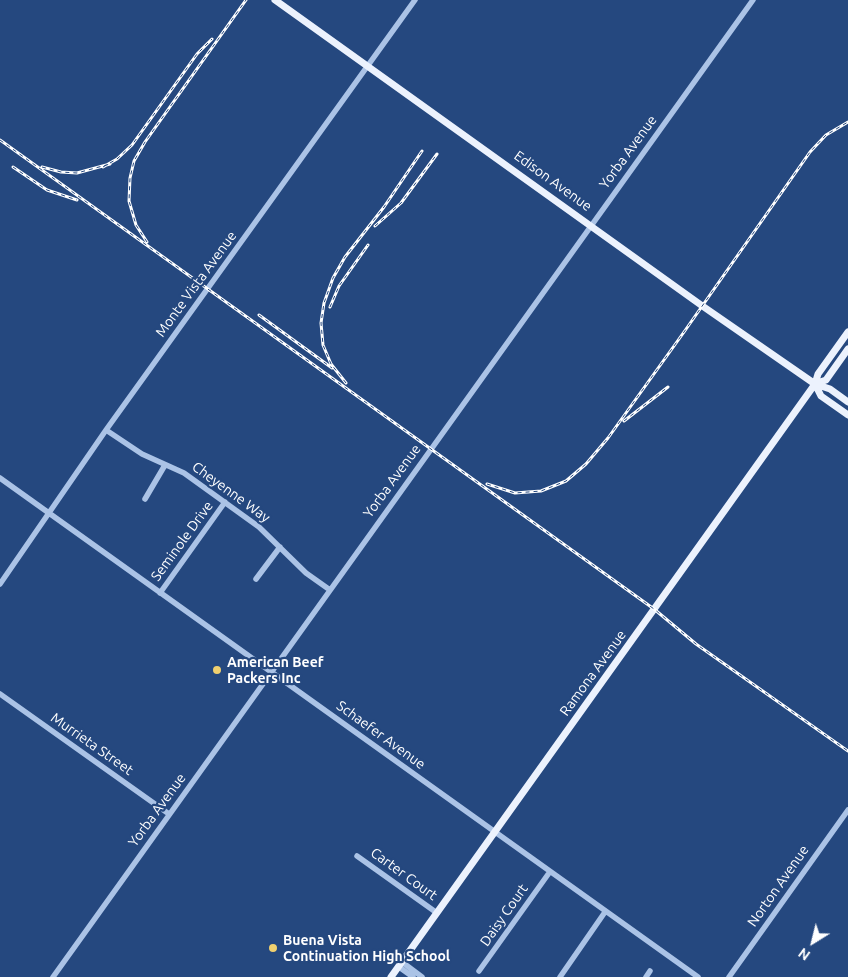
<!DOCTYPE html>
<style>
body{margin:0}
#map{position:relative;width:848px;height:977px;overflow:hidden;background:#25487f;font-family:Ubuntu,sans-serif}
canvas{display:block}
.north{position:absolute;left:788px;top:917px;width:50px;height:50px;-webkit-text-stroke:4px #25487f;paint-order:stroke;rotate:216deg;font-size:14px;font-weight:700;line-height:20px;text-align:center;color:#fff}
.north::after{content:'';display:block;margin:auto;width:18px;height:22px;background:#fff;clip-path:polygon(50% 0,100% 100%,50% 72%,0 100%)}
</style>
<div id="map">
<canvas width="848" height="977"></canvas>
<div class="north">N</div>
</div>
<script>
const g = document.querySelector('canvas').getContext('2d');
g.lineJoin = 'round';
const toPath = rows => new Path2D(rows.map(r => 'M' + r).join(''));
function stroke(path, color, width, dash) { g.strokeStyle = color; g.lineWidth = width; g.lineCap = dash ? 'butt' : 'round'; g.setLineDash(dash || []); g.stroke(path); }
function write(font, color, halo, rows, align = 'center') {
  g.font = font + ' Ubuntu,sans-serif'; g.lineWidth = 4.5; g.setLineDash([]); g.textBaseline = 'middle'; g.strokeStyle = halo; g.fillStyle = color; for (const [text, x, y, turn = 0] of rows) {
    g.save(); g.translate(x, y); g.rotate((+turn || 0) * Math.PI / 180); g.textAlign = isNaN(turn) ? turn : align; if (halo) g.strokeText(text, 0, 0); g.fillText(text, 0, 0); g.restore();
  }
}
const minor = toPath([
 [106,430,142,454,184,473,259,527,306,573,330,590],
 [0,478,698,977],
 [145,499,165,465],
 [256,579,280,547],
 [0,584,106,430,415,0],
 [160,593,225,502],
 [0,694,169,814],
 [357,856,437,913],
 [402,962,422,977],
 [399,967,413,977],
 [479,971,549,873],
 [53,977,753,0],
 [560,977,605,912],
 [646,977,650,971],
 [729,977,848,810]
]);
const major = toPath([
 [275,0,701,305,815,384,830,389,848,402],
 [815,384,826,380,848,349],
 [815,384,821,396,848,415],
 [391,977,815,384,818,374,848,332]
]);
const rail = toPath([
 [0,140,654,609,696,644,848,751],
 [13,167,47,190,77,200],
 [42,167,61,172,77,173,110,164],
 [103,167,117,159,132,145,197,54,212,39],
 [375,226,401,203,437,154],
 [147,242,136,225,129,201,130,178,134,161,145,142,246,0],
 [330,307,339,286,368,245],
 [259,315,332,368],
 [346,383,331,364,323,345,321,323,324,303,333,278,345,257,384,207,422,151],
 [624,421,668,387],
 [487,484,515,493,541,491,566,481,586,464,608,438,684,332,810,152,826,135,848,122]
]);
const markers = [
 [217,670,5,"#f0d06f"],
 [273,948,5,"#f0d06f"]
];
const streetNames = [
 ["Yorba Avenue",628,152,-54],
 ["Edison Avenue",553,181,36],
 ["Monte Vista Avenue",196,284,-54],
 ["Yorba Avenue",392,481,-54],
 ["Cheyenne Way",231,492,36],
 ["Seminole Drive",182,541,-54],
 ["Ramona Avenue",593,673,-54],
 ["Schaefer Avenue",381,735,36],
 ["Murrieta Street",92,744,35],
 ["Yorba Avenue",157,810,-54],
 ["Carter Court",404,874,36],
 ["Norton Avenue",778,886,-55],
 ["Daisy Court",504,915,-55]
];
const poiNames = [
 ["American Beef",227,662],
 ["Packers Inc",227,678],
 ["Buena Vista",283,940],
 ["Continuation High School",283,956]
];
stroke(minor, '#abc3e6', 5.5);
stroke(major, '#ecf2fd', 7);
stroke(rail, '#fff', 3);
stroke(rail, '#25487f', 1, [4]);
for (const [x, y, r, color] of markers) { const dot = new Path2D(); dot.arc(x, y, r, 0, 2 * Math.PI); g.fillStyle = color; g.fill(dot); stroke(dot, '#25487f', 2); }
write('14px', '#fff', '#25487f', streetNames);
write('bold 14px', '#fff', '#25487f', poiNames, 'left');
</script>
